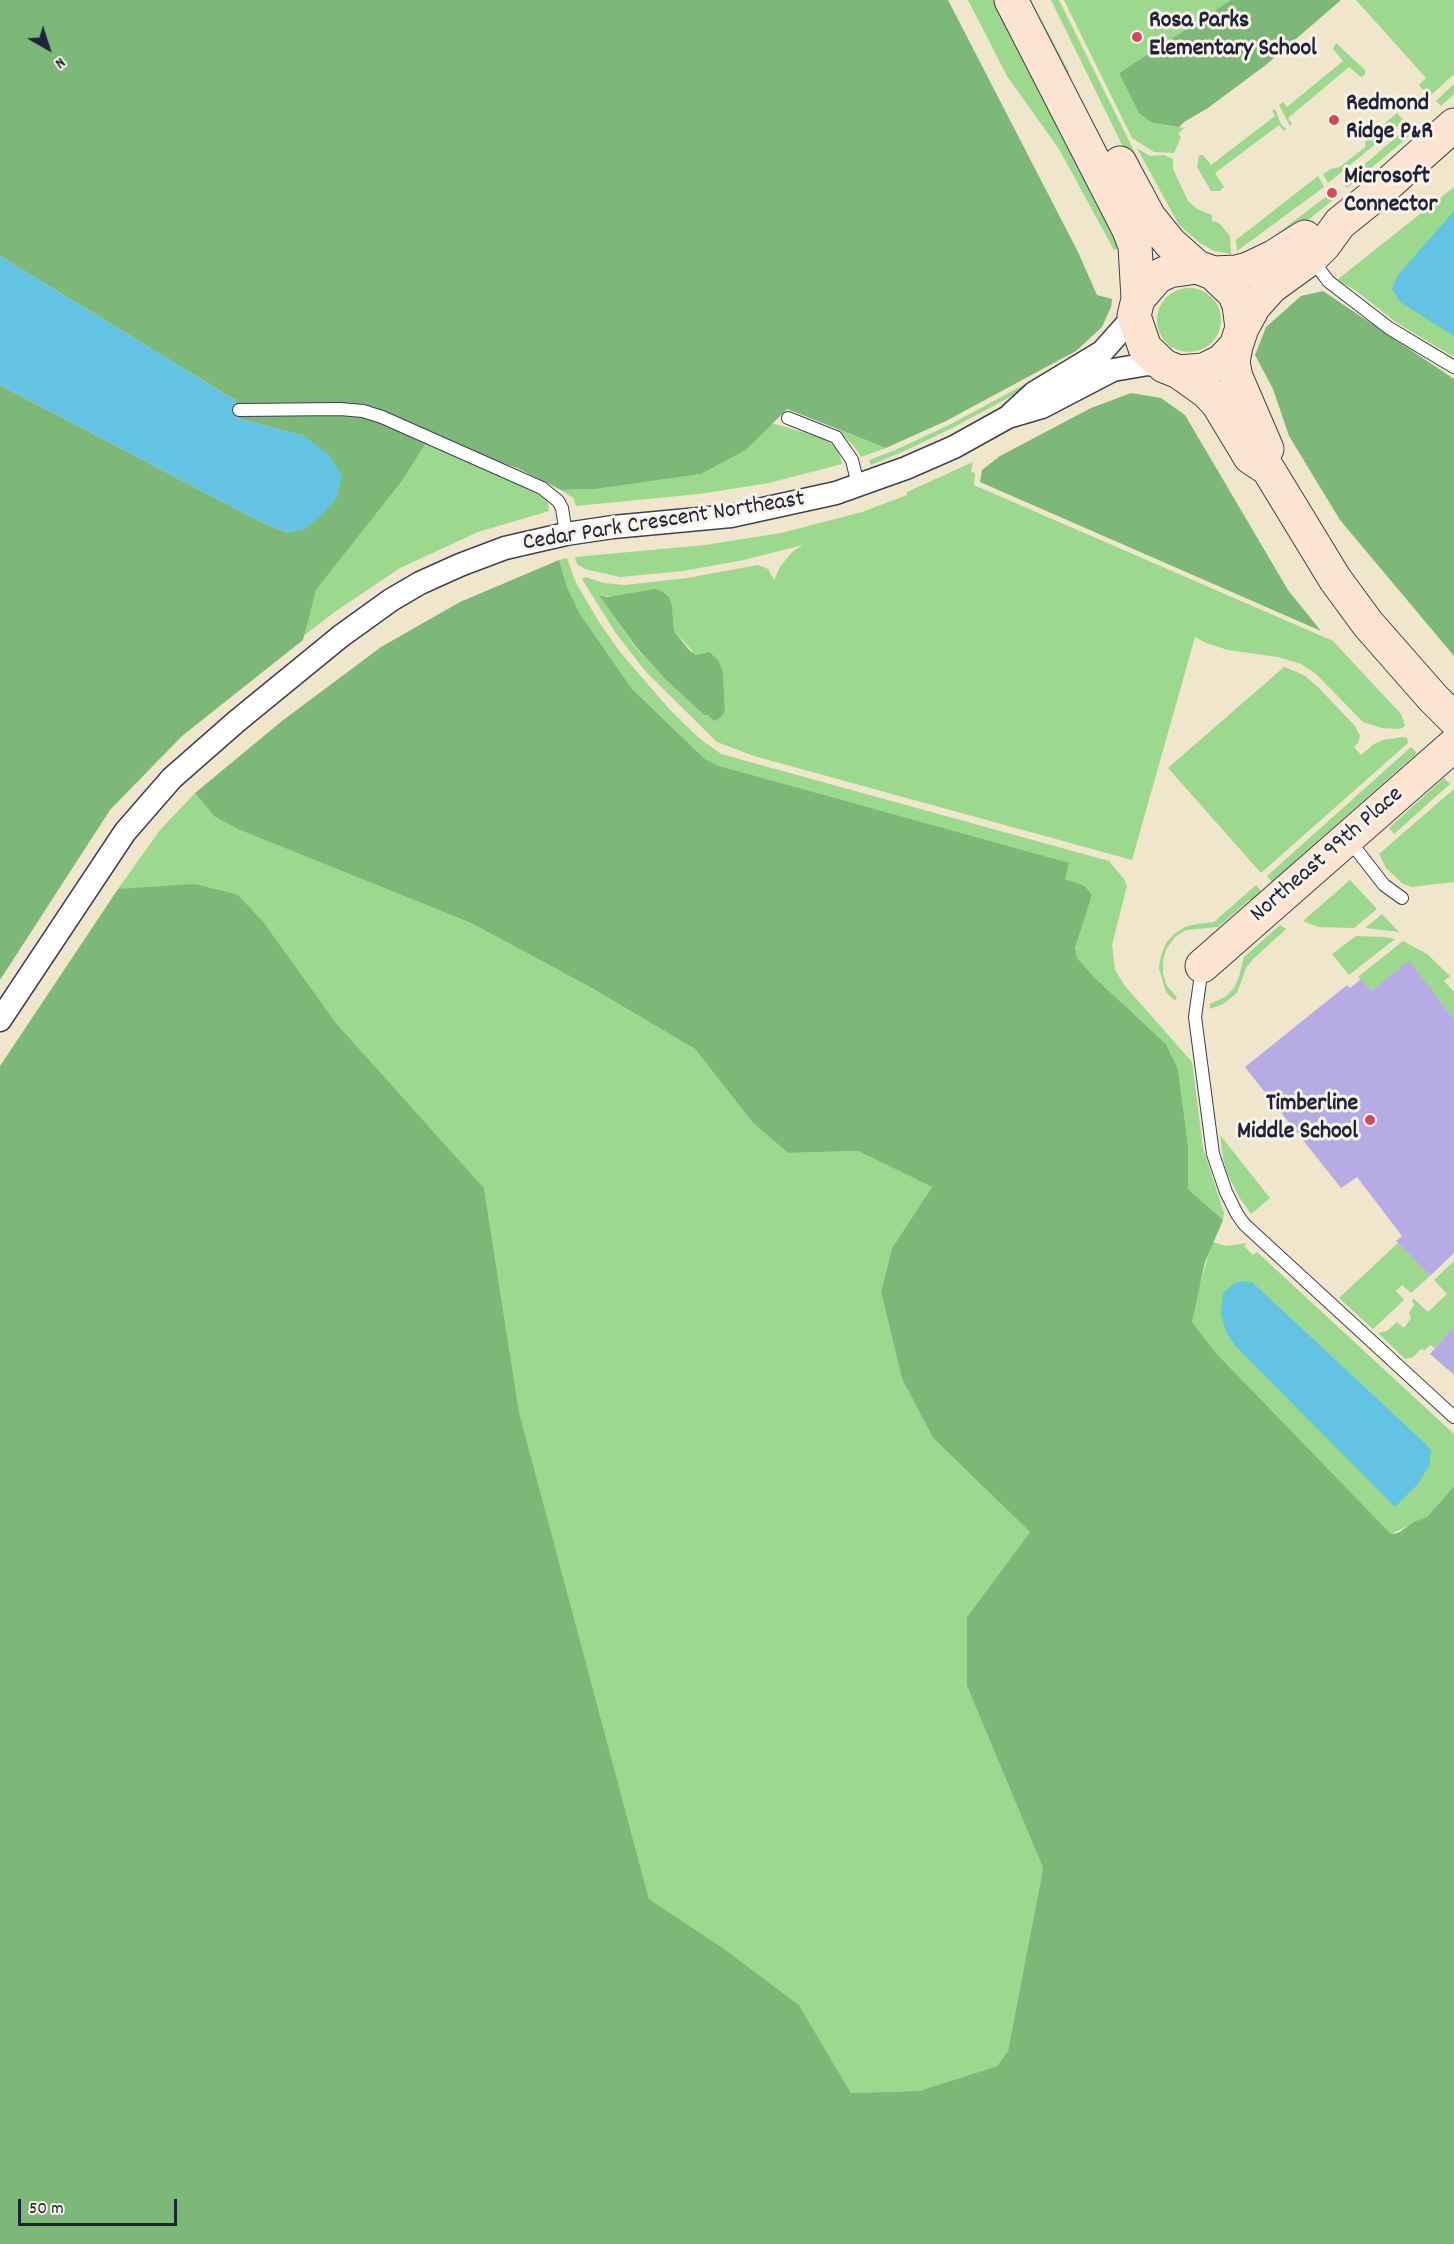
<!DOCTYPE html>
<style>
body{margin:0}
#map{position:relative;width:1454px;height:2244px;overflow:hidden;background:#f0e6cc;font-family:Dekko,sans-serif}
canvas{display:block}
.north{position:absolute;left:18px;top:18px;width:60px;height:60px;-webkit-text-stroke:4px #f7f3e8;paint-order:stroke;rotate:141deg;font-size:16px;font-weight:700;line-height:24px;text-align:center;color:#22223b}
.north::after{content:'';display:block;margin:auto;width:21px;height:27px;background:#22223b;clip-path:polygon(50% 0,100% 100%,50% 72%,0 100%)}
.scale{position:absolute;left:18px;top:2199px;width:159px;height:27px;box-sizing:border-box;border:3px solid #22223b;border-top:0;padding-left:8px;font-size:18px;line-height:21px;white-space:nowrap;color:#22223b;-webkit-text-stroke:4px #f7f3e8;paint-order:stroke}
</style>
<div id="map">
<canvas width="1454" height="2244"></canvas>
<div class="north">N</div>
<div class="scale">50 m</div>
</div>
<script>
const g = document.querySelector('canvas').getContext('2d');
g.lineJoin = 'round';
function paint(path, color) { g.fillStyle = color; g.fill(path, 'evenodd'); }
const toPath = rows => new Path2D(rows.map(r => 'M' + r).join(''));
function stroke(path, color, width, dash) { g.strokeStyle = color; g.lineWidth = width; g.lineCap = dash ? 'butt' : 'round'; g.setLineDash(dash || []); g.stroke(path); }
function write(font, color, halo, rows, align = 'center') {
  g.font = font + ' Dekko,sans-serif'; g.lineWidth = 6; g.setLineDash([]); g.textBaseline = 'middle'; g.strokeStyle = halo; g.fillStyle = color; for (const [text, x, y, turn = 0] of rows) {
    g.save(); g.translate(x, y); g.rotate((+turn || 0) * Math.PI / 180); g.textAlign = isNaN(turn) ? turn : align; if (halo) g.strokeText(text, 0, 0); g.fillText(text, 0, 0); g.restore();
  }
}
const green = toPath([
 [968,0,996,0,1129,243,1114,250,1059,149,1007,76],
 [1019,0,1031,0,1069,72,1069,78],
 [1051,0,1059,0,1162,207,1128,157],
 [1064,0,1231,0,1119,73,1151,123,1184,128,1178,134,1181,137,1174,153,1154,152,1132,138],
 [1356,0,1454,0,1454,74,1429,97,1419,85,1426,78],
 [1336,43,1365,70,1365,75,1361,77,1349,67,1288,118,1292,124,1290,126,1279,105,1283,102,1287,107,1343,61,1333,49],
 [1454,84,1454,94,1441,106,1436,101],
 [1275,109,1281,124,1286,129,1284,131,1279,125,1215,173,1224,187,1220,191,1211,191,1197,167,1199,155,1203,155,1211,165,1275,116,1272,111],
 [1397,113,1404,121,1328,183,1323,174,1331,169,1340,167,1365,147,1366,139],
 [1408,127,1413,133,1347,188,1343,183],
 [1137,148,1150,156,1164,155,1173,159,1173,169,1188,201,1197,209,1212,215,1212,221,1219,223,1230,236,1231,254,1214,251,1200,243,1179,225],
 [1318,176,1324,187,1237,251,1236,240],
 [1454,187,1454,357,1397,323,1355,290,1337,280],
 [1335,190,1339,195,1281,242,1255,250],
 '1157 320a32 32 0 1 1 64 0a32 32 0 1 1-64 0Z',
 [1079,355,1081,359,952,428,909,449,871,465,869,460,893,451,951,424],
 [772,423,826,439,838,450,842,464,769,483,699,494,576,506,573,498,561,490,596,489,701,474,746,450],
 [837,429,886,448,861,457,854,446],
 [429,438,541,496,548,503,549,511,478,532,400,568,336,611,302,637,316,590,402,481],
 [973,462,971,472,975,473,974,485,1333,641,1401,714,1405,726,1400,729,1382,728,1363,722,1316,674,1301,664,1278,657,1228,650,1206,643,1195,637,1132,860,754,756,717,742,646,672,615,632,582,579,585,577,604,583,625,585,687,578,758,565,768,569,774,580,780,567,792,552,803,545,744,560,683,571,620,577,585,569,577,564,575,557,705,545,781,533,862,512,907,495,907,492],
 [600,595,672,606,674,631,696,655,709,652,723,672,725,711,704,715,665,679,635,647],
 [567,558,576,583,599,622,620,652,670,710,699,738,721,754,1109,861,1124,879,1127,886,1112,945,1115,970,1125,986,1192,1062,1203,1148,1224,1213,1223,1220,1188,1189,1188,1145,1178,1069,1166,1044,1094,977,1077,958,1075,950,1092,895,1085,886,719,766,705,759,632,689,580,614,567,587,559,560],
 [1284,667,1304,675,1318,687,1355,726,1360,736,1358,743,1354,747,1361,755,1374,744,1383,740,1402,737,1407,738,1408,743,1261,873,1168,768],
 [1411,747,1417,753,1296,860,1293,870,1277,888,1267,876],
 [1444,778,1450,784,1394,834,1389,828],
 [1454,789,1454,882,1412,887,1403,884,1386,868,1379,854],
 [195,793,215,817,240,830,471,923,590,987,695,1049,753,1123,788,1153,858,1151,932,1187,892,1248,881,1292,902,1379,933,1438,1030,1532,967,1617,967,1686,1043,1868,1008,2051,997,2066,919,2091,851,2093,799,2005,723,1948,649,1899,519,1412,484,1188,336,1023,265,924,118,889,160,830],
 [1350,880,1377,909,1354,928,1318,927,1303,921],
 [1256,885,1266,897,1249,900,1218,927,1186,930,1175,937,1167,948,1163,960,1163,974,1167,986,1177,997,1175,1001,1166,992,1159,968,1161,956,1166,943,1174,934,1185,927,1197,924,1214,922],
 [1382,914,1399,932,1365,928],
 [1280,925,1286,929,1253,959,1246,968,1237,993,1223,1004,1210,1009,1210,1004,1225,997,1234,988,1239,977,1244,957],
 [1356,936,1384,937,1395,939,1349,975,1332,954],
 [1403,941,1427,954,1450,976,1444,981,1454,992,1454,1019,1409,962,1371,991,1358,977],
 [1220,1135,1270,1198,1251,1214,1239,1197,1227,1173,1223,1158],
 [1212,1242,1226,1246,1247,1243,1244,1246,1253,1255,1257,1252,1454,1434,1454,1486,1427,1517,1391,1534,1216,1353,1192,1322,1196,1299],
 [1253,1283,1427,1445,1396,1506,1237,1348],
 [1398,1243,1430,1276,1411,1293,1402,1285,1396,1291,1404,1300,1373,1329,1339,1298],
 [1454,1261,1454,1326,1435,1348,1430,1345,1425,1350,1421,1349,1413,1357,1405,1359,1378,1333,1387,1331,1397,1322,1404,1328,1411,1318,1409,1313,1414,1305,1412,1300,1414,1299,1428,1312,1447,1294,1434,1280]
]);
const forest = toPath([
 [0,0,948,0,1078,252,1097,295,1112,299,1111,307,1102,327,1076,351,946,421,886,448,787,409,746,450,701,474,596,489,561,490,517,468,429,438,402,481,316,590,303,640,182,736,110,810,0,980,0,385,263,523,288,533,304,436,237,418,235,400,0,256],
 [1231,0,1341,0,1267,64,1208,108,1184,122,1179,127,1152,123,1139,113,1119,73],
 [1323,291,1454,379,1454,656,1340,520,1289,436,1273,389,1255,355,1266,327,1301,296],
 [1131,393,1161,398,1185,415,1288,590,1321,631,980,482,982,470,1000,456,1091,408],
 [559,560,567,587,580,614,632,689,705,759,719,766,1069,863,1065,879,1085,886,1092,895,1075,949,1077,958,1094,977,1166,1044,1178,1069,1188,1145,1188,1189,1223,1220,1205,1262,1192,1322,1216,1353,1391,1534,1398,1533,1414,1522,1427,1517,1454,1486,1454,2244,0,2244,0,1066,118,889,195,884,238,895,265,924,336,1023,484,1188,519,1412,649,1899,723,1948,799,2005,851,2093,919,2091,997,2066,1008,2051,1043,1868,967,1686,967,1617,1030,1532,933,1438,902,1379,881,1292,892,1248,932,1187,858,1151,788,1153,753,1123,695,1049,590,987,471,923,240,830,215,817,195,793,282,721,381,647,460,602],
 [655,589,663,592,669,597,672,606,674,631,689,650,696,655,709,652,718,660,723,672,725,711,721,717,714,721,708,715,704,715,665,679,636,647,599,595,608,597]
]);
const water = toPath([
 [1454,211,1454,336,1400,302,1392,289,1398,275],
 [0,256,235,400,237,418,304,436,329,455,342,475,337,497,322,515,305,529,288,533,263,523,0,385],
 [1244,1281,1253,1283,1264,1293,1427,1445,1431,1451,1429,1466,1417,1485,1395,1507,1237,1348,1230,1338,1226,1332,1221,1314,1223,1293,1235,1283]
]);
const building = toPath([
 [1409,961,1454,1019,1454,1253,1430,1276,1396,1241,1402,1236,1357,1177,1341,1188,1245,1067,1347,985,1350,988,1361,979,1371,991],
 [1454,1326,1454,1375,1430,1354]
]);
const lane = toPath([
 [1312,259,1328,281,1389,328,1454,367],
 [239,410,340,409,363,411,382,417,542,488,558,501,562,508,566,534],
 [788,418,836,437,852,460,858,485],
 [1349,840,1384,885,1402,898],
 [1202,967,1195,1017,1213,1154,1226,1192,1237,1214,1244,1224,1454,1417]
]);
const street = toPath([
 [1011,414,1034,393,1102,352,1134,316],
 [0,1020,125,832,172,778,237,721,341,636,391,600,420,583,460,565,505,548,566,534,613,527,731,516,836,493,906,468,954,447,1008,417,1042,407,1113,370,1148,364,1164,366]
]);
const secondary = toPath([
 [1011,0,1129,230,1135,246,1138,299],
 [1120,163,1149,217,1170,243,1197,267],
 [1197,267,1213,273,1234,293,1239,305,1242,328,1236,346,1222,361,1204,370,1179,372,1164,366,1145,348,1134,316,1138,299,1157,277,1169,271,1197,267],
 [1213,273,1237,272,1248,269,1275,256,1305,237],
 [1242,328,1254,306,1271,287,1311,258,1324,245,1340,223,1380,191,1454,125],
 [1236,346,1233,363,1236,377,1267,449],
 [1179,372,1207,392,1218,404,1250,457,1268,469,1335,579,1368,624,1433,698,1454,719],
 [1202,966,1454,745]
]);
const markers = [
 [1137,37,6,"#d1495b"],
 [1334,120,6,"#d1495b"],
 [1332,193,6,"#d1495b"],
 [1370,1120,6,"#d1495b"]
];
const poiNames = [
 ["Rosa Parks",1149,23],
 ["Elementary School",1149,51],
 ["Redmond",1346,106],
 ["Ridge P&R",1346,134],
 ["Microsoft",1344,179],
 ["Connector",1344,207],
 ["Timberline",1358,1106,"right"],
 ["Middle School",1358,1134,"right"]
];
const streetNames = [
 ["Cedar Park Crescent Northeast",664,523,-9],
 ["Northeast 99th Place",1328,856,-41]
];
paint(green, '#9cd88d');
paint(forest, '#7db878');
paint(water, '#63c3e2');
paint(building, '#b6abe4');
stroke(lane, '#413f51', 14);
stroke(street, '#413f51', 25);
stroke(secondary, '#413f51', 35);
stroke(lane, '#fff', 12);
stroke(street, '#fff', 22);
stroke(secondary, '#fde4d0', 33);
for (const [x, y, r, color] of markers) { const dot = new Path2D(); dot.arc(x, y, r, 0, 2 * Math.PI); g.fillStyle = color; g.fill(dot); stroke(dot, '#f7f3e8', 2); }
write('bold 24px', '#22223b', '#f7f3e8', poiNames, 'left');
write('24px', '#22223b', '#f7f3e8', streetNames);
</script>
